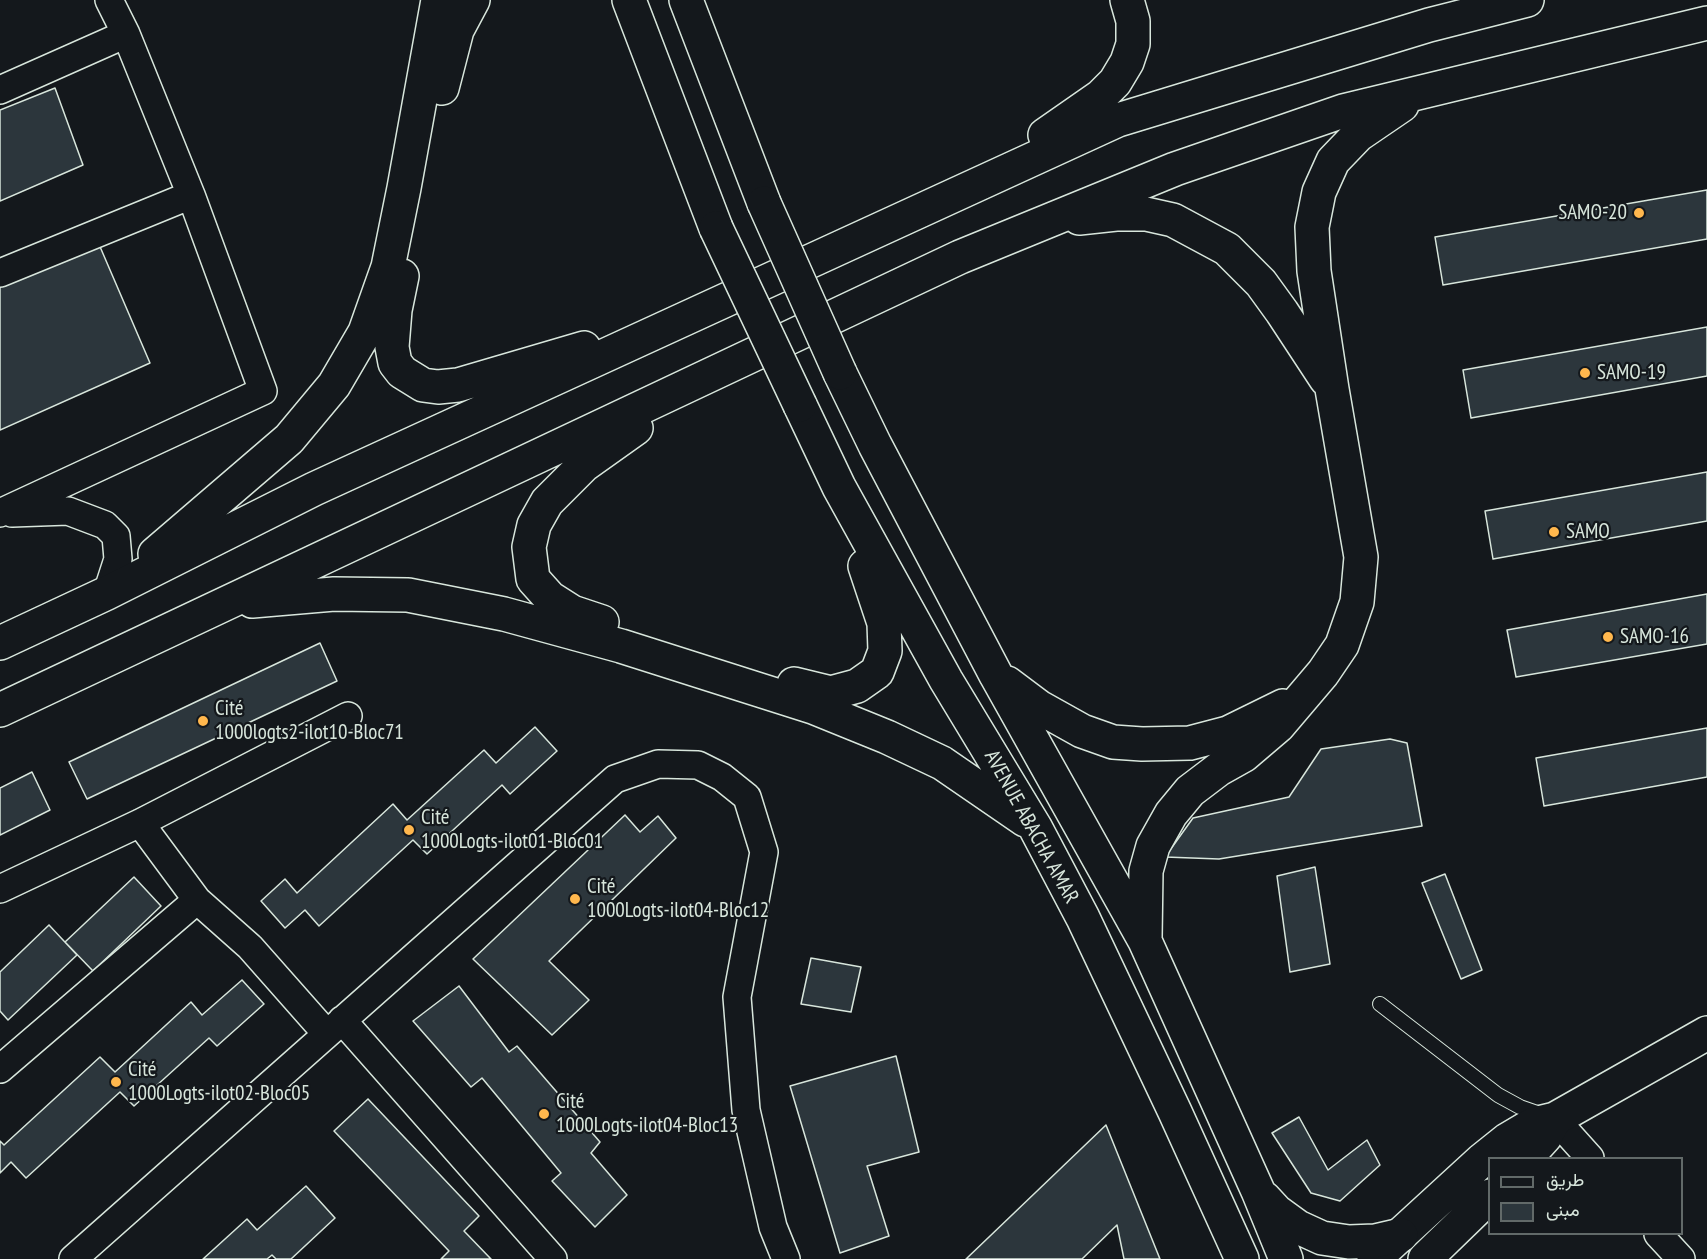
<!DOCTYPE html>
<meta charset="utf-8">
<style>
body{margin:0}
#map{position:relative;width:1707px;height:1259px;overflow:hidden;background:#14181c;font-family:"PT Sans Narrow",Vazirmatn,sans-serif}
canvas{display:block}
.legend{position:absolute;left:1488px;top:1157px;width:195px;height:78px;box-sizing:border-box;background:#14181c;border:2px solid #626a69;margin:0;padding:8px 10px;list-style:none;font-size:18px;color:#d8e6dc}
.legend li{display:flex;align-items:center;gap:12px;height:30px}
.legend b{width:30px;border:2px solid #626a69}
</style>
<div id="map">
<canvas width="1707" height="1259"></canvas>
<ul class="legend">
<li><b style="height:8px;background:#14181c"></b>طريق</li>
<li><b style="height:16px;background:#2c363c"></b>مبنى</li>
</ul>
</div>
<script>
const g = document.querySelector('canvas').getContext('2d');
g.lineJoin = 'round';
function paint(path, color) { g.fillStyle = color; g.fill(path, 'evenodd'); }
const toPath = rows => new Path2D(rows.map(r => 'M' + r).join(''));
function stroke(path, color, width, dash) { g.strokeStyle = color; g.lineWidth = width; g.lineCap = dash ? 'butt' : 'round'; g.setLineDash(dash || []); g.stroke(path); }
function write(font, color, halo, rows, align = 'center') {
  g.font = font + ' "PT Sans Narrow",sans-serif'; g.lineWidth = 4.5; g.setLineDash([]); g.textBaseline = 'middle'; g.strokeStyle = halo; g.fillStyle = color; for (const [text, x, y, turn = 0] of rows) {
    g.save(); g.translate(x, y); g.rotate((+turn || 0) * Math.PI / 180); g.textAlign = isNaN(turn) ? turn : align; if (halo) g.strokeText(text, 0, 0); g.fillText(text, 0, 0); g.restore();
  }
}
const building = toPath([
 [55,88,83,165,0,201,0,110,55,88],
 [1707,190,1707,239,1443,285,1435,237,1707,190],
 [98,242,150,363,0,430,0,286,98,242],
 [1707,327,1707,376,1471,418,1463,370,1707,327],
 [1707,472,1707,521,1493,559,1485,511,1707,472],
 [1707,594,1707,644,1516,677,1507,630,1707,594],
 [320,643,337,681,87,799,69,762,320,643],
 [535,727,557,751,510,794,502,785,427,854,413,840,319,926,305,910,285,928,261,901,285,879,297,893,393,804,407,820,484,750,496,763,535,727],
 [1707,728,1707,777,1544,806,1536,758,1707,728],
 [1390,739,1407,743,1422,826,1219,859,1165,857,1193,818,1289,797,1321,749,1390,739],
 [32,772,50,810,0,835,0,788,32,772],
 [625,815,640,832,658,816,676,838,549,961,589,1000,552,1035,473,959,625,815],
 [1315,867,1330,964,1290,972,1277,876,1315,867],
 [1445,874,1482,970,1461,979,1422,883,1445,874],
 [134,877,161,906,93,971,65,942,134,877],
 [49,925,77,955,8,1020,0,1011,0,972,49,925],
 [811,958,861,967,851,1012,801,1004,811,958],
 [242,980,264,1004,217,1046,209,1038,134,1106,120,1092,26,1178,11,1162,0,1173,0,1141,4,1145,100,1057,115,1072,191,1002,202,1015,242,980],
 [459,986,509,1052,517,1046,600,1142,591,1153,627,1195,595,1227,552,1181,561,1173,482,1078,471,1087,413,1021,459,986],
 [896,1056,919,1152,867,1166,889,1236,840,1253,790,1086,896,1056],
 [368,1099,479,1216,464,1231,491,1259,441,1259,449,1251,334,1131,368,1099],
 [1299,1117,1328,1170,1367,1140,1380,1165,1340,1201,1311,1193,1272,1133,1299,1117],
 [1106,1125,1160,1259,1124,1259,1117,1225,1082,1259,966,1259,1106,1125],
 [306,1186,335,1218,291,1259,276,1259,272,1255,267,1259,203,1259,247,1219,257,1230,306,1186]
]);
const service = toPath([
 [1380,1004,1498,1095,1520,1107,1543,1115]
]);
const minor = toPath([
 [0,90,126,34],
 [0,273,191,195],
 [0,513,263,391,191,195,126,34,109,0],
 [12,513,68,511,105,525,116,536,118,559,107,593],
 [0,889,140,823,348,716],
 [197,900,250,947,326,1033],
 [342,1020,553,1259],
 [0,1069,197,900,140,823],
 [1555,1119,1590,1158],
 [1658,1234,1681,1259],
 [73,1259,615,779,658,764,698,765,722,777,747,797,764,852,737,997,746,1110,773,1227,786,1259]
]);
const secondary = toPath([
 [1526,1158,1545,1137,1555,1119],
 [1374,1259,1482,1160,1507,1140,1534,1124,1555,1119,1707,1033],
 [1425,1259,1490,1196]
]);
const trunk = toPath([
 [629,0,716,228],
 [686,0,764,203],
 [442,88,457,30,473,0],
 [1045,135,1101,96,1115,82,1127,62,1133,44,1133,21,1127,0],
 [1079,218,1116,214,1146,214,1173,220,1227,249,1261,283,1282,312,1326,379],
 [402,276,395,310,392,347,395,363,402,372,423,385,438,387,458,385,584,348],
 [840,373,875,445,996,675,1145,941,1258,1191,1286,1259],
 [800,405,839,487,946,680,1035,827,1083,918,1175,1112,1242,1259],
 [155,554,289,439,334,385,365,332,388,267,404,188,438,0],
 [252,601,334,594,408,595,504,614,621,646,813,707,887,737,942,763,1025,820],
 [602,622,572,612,550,598,533,579,529,547,534,525,547,502,584,465,636,428],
 [0,643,107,593,314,489,1118,120,1429,25,1527,0],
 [1007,683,1039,707,1082,731,1113,742,1142,744,1190,743,1228,733,1283,706],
 [794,684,831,693,857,686,877,672,885,651,884,623,865,566],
 [0,710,960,257,1175,169,1343,111,1707,23],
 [1145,938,1146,871,1153,846,1171,814,1190,791,1219,769,1244,755,1278,726,1323,673,1342,645,1357,602,1361,557,1332,389,1314,271,1312,227,1319,192,1333,161,1358,135,1402,105],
 [1264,1198,1276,1211,1298,1227,1322,1238,1349,1242,1375,1241,1401,1235]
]);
const trunkBridge = toPath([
 [764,203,840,373],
 [716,228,800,405]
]);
const markers = [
 [1639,213,6,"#ffb74d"],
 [1585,373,6,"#ffb74d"],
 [1554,532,6,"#ffb74d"],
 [1608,637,6,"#ffb74d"],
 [203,721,6,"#ffb74d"],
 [409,830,6,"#ffb74d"],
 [575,899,6,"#ffb74d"],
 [116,1082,6,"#ffb74d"],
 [544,1114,6,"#ffb74d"]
];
const poiNames = [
 ["SAMO-20",1627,213,"right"],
 ["SAMO-19",1597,373],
 ["SAMO",1566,532],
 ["SAMO-16",1620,637],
 ["Cité",215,709],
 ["1000logts2-ilot10-Bloc71",215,733],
 ["Cité",421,818],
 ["1000Logts-ilot01-Bloc01",421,842],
 ["Cité",587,887],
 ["1000Logts-ilot04-Bloc12",587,911],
 ["Cité",128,1070],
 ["1000Logts-ilot02-Bloc05",128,1094],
 ["Cité",556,1102],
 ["1000Logts-ilot04-Bloc13",556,1126]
];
const streetNames = [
 ["AVENUE ABACHA AMAR",1031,827,61]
];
paint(building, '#2c363c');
stroke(building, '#d8e6dc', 1.5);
stroke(service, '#d8e6dc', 16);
stroke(minor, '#d8e6dc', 30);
stroke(secondary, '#d8e6dc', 36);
stroke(trunk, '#d8e6dc', 36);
stroke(service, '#14181c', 14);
stroke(minor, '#14181c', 27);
stroke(secondary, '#14181c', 33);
stroke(trunk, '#14181c', 33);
stroke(trunkBridge, '#d8e6dc', 36, []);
stroke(trunkBridge, '#14181c', 33);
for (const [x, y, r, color] of markers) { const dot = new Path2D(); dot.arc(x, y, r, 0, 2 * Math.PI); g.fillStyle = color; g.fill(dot); stroke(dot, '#14181c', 2); }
write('21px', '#d8e6dc', '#14181c', poiNames, 'left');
write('21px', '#d8e6dc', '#14181c', streetNames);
</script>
